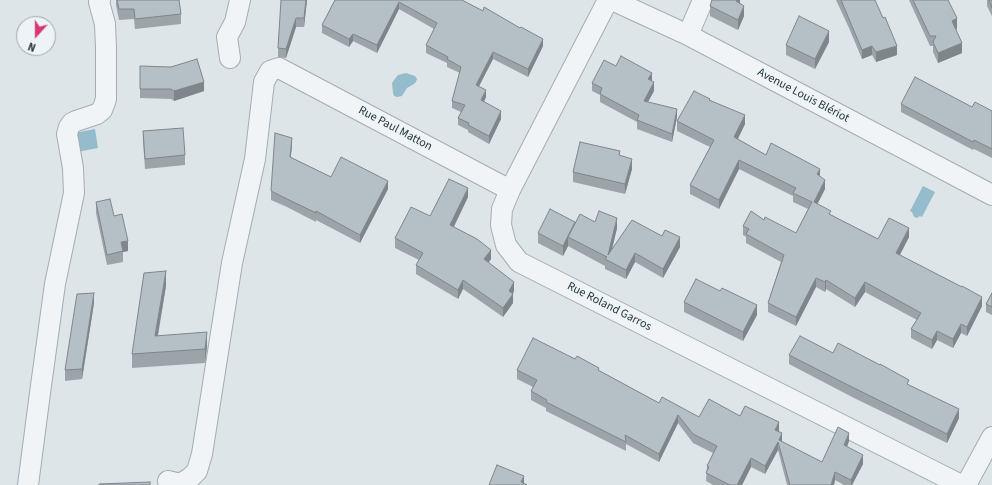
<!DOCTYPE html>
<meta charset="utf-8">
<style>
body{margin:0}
#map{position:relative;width:992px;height:485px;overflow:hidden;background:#dee5e9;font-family:"Source Sans 3",sans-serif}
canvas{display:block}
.north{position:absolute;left:16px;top:16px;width:40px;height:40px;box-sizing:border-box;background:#edf3f6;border:1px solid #9da7ae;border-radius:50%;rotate:201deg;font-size:11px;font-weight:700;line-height:16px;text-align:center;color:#263641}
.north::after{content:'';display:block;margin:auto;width:14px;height:18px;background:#d93773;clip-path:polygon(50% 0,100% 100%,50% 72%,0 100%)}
</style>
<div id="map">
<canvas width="992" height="485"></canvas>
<div class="north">N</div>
</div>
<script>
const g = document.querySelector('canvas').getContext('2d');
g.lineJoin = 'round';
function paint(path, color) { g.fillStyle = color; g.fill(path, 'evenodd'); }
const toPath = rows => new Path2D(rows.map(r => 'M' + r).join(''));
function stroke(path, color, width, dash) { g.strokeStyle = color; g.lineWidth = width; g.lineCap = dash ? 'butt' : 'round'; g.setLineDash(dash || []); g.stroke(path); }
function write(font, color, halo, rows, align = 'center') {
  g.font = font + ' "Source Sans 3",sans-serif'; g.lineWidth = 3.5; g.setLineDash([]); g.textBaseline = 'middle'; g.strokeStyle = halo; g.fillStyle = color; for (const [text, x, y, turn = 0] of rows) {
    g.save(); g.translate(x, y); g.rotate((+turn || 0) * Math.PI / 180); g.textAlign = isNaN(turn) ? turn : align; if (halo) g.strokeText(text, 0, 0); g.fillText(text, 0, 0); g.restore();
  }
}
const water = toPath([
 [406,73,415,76,417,79,416,82,414,84,407,88,402,96,397,97,394,96,393,93,392,83,394,80,398,75],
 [95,129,98,148,77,152,74,133],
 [923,186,935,192,922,217,920,216,917,218,914,217,912,212,910,211]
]);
const minor = toPath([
 [608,0,510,190,502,209,501,225,506,245,519,262,961,485],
 [612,0,688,35,992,195],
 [688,35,703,0],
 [230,58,227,37,235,22,240,0],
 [168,481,180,484,190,478,197,471,202,454,232,263,255,159,264,82,270,71,279,68,510,190],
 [28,485,40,393,55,284,74,193,73,168,67,134,69,127,72,123,76,121,97,114,102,110,104,105,106,99,106,47,105,24,99,2,100,0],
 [966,485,992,437]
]);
const wall = toPath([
 [116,0,179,0,181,14,181,24,135,29,134,19,119,20,116,5],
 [307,0,304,27,296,27,286,58,278,57,278,48],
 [335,0,462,0,543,46,528,77,493,59,479,86,486,97,484,102,501,119,489,144,468,132,468,130,458,125,458,118,461,112,452,108,452,101,460,73,447,67,447,63,426,53,426,45,434,29,399,9,377,53,353,41,349,47,322,33,322,25],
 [740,0,740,3,744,16,738,30,710,16,710,6],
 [836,0,875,0,897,55,876,62,872,55,862,59,849,28],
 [909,0,948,0,957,29,956,29,962,53,938,63,933,52,933,46,930,46],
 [987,0,992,0,992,16,987,6],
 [829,42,815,69,786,55,786,45],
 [140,66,204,91,174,101,171,99,140,98],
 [616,66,652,81,654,91,648,102,677,117,672,142,637,129,637,122,600,102,600,95,592,91,592,83],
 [710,100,745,124,738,139,766,155,820,176,825,189,817,204,831,215,878,239,909,237,900,255,982,306,967,336,961,333,953,348,937,340,932,349,911,338,911,329,917,320,865,292,855,307,826,289,825,292,816,287,796,326,768,312,768,303,781,262,746,243,746,237,743,235,743,226,764,220,796,233,808,209,793,202,793,196,739,169,719,209,690,194,690,185,710,147,677,131,677,121],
 [901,104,972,107,992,111,992,158,974,149,973,150,901,112],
 [143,131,185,155,185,165,145,169,143,141],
 [292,146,290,157,331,177,388,189,360,243,316,220,316,222,287,207,271,200,271,191],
 [620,156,632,169,625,194,573,182,573,172],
 [468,197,454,227,491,259,488,263,514,291,513,294,513,303,503,317,463,289,458,299,416,274,416,265,419,260,395,248,395,238,430,216],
 [96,202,114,216,128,251,123,252,123,262,107,265,96,213],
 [575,222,595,222,617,228,612,250,662,236,680,247,663,278,635,262,626,279,605,269,605,266,568,246,563,256,538,243,538,233],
 [166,286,158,336,207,347,205,363,132,368,132,354],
 [992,293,992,315,986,312,986,304],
 [684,302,757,315,743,341,684,312],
 [94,303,82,379,65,381,65,370],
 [833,353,909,385,959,418,947,443,854,398,789,364,789,355],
 [517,370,599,371,659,403,699,417,740,416,779,431,782,442,822,462,849,441,847,447,863,464,852,485,844,485,835,480,834,485,787,485,778,450,765,474,751,467,742,485,713,485,706,481,707,466,713,453,693,443,678,423,659,462,626,444,626,451,546,411,546,408,531,400,531,391,533,387,517,379]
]);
const shadedWall = toPath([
 [306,0,307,0,304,27,304,18],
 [737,0,740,0,740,3,736,1],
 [399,2,399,9,377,53,377,45],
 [744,6,744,16,738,30,738,20],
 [296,18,296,27,286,58,286,49],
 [957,18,957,29,952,31,952,21],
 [829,31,829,42,815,69,815,59],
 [353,34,353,41,349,47,349,39],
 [543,39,543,46,528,77,528,69],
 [962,43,962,53,938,63,938,53],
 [872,46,872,55,862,59,862,50],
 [897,46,897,55,876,62,876,52],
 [493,52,493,59,476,92,476,85],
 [652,73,652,81,648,79],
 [204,82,204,91,174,101,174,91],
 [654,82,654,91,644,109,644,101],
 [486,90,486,97,481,108,481,100],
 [677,109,677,117,672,142,672,134],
 [501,111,501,119,489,144,489,136],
 [745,115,745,124,734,146,734,137],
 [292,138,292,146,290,165,290,157],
 [632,159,632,169,625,194,625,184],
 [739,160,739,169,719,209,719,200],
 [820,169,820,178,817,174],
 [825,180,825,189,814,211,814,202],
 [388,181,388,189,360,243,360,235],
 [468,188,468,197,450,234,450,225],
 [617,218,617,228,609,261,608,255],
 [575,222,568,237,568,246,563,256,563,246],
 [909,228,909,237,896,262,896,253],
 [680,237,680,247,663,278,663,269],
 [128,241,128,251,123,252,121,242],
 [491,250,491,259,484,269,484,259],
 [635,253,635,262,626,279,626,270],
 [166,271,166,286,155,350,155,336],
 [816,278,816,287,796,326,796,317],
 [463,280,463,289,458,299,458,290],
 [826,280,826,289,825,292,825,282],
 [514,282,514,291,509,300,509,291],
 [865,282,865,292,855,307,855,298],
 [94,293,94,303,82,379,82,369],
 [513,294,513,303,503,317,503,308],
 [982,297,982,306,967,336,967,327],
 [757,305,757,315,743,341,743,332],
 [961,324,961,333,953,348,953,339],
 [937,331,937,340,932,349,932,340],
 [207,332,207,347,205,363,205,349],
 [959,409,959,418,947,443,947,434],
 [678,415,678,423,659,462,659,454],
 [779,422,779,431,775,438,775,430],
 [782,433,782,442,779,447,779,440],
 [849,433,849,441,844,454,844,445],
 [778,442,778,450,765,474,765,466],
 [863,455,863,464,852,485,851,485,851,480],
 [751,458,751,467,742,485,737,485],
 [835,472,835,480,834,485,831,485],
 [524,476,524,485,521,482]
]);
const building = toPath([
 [117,0,179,0,181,14,135,19,134,9,119,9,117,0],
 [281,0,306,0,304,18,296,18,286,49,278,48,281,0],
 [335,0,462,0,483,11,484,7,520,28,521,27,543,39,528,69,493,52,476,85,486,90,481,100,501,111,489,136,468,125,469,123,458,118,465,105,452,101,461,67,447,59,448,57,426,45,437,23,399,2,377,45,353,34,349,39,322,25,335,0],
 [712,0,737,0,736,1,744,6,738,20,710,6,712,0],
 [841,0,875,0,883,18,885,17,897,46,876,52,872,46,862,50,841,0],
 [913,0,948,0,957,18,952,21,962,43,938,53,933,42,936,36,930,36,913,0],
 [989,0,992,0,992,8,989,0],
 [799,16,829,31,815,59,786,45,799,16],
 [621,56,652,73,648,79,654,82,644,101,677,109,672,134,637,120,639,115,600,94,602,88,592,83,604,60,616,66,621,56],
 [197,59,204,82,174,91,171,89,140,89,140,66,171,67,197,59],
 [915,77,972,107,975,102,992,111,992,149,974,140,973,142,901,104,915,77],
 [694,91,710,99,709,100,745,115,734,137,766,155,771,143,820,169,817,174,825,180,814,202,831,211,829,214,878,239,889,218,909,228,896,253,962,287,962,286,982,297,967,327,961,324,953,339,937,331,932,340,911,329,921,313,865,282,855,298,826,280,825,282,816,278,796,317,768,303,784,255,746,234,749,229,743,226,751,211,764,220,765,217,796,233,812,202,793,193,796,188,739,160,719,200,690,185,714,140,677,121,694,91],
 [183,128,185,155,145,159,143,131,183,128],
 [275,133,292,138,290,157,331,177,341,157,388,181,360,235,316,211,316,213,287,199,271,191,275,133],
 [580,142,620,151,619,155,632,159,625,184,573,172,580,142],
 [449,179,468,188,450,225,477,239,491,250,484,259,514,282,509,291,513,294,503,308,463,280,458,290,416,265,423,253,395,238,411,207,430,216,449,179],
 [110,199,114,216,122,214,128,241,121,242,123,251,107,255,96,202,110,199],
 [550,209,575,222,563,246,538,233,550,209],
 [599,211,617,218,608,255,632,220,662,236,665,230,680,237,663,269,635,253,626,270,605,259,607,257,568,237,580,214,595,222,599,211],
 [166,271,155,336,207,332,205,349,132,354,144,273,166,271],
 [696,279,720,291,722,288,757,305,743,332,684,302,696,279],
 [94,293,82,369,65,370,77,294,94,293],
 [992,293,992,307,986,304,992,293],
 [800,336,833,353,838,343,880,365,880,364,909,380,907,384,959,409,947,434,854,388,789,355,800,336],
 [533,338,575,359,577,356,599,368,598,370,659,403,662,397,699,417,709,399,740,416,745,406,779,422,775,430,782,433,779,440,822,462,838,427,849,433,844,445,863,455,851,480,835,472,831,485,790,485,778,442,765,466,751,458,737,485,730,485,706,473,709,467,707,466,717,446,693,434,678,415,659,454,625,435,626,442,546,402,547,400,531,391,537,380,517,370,533,338],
 [497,465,524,476,521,482,527,485,489,485,497,465],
 [150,482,150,485,99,485,99,484,150,482]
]);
const streetNames = [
 ["Avenue Louis Blériot",803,96,28],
 ["Rue Paul Matton",395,129,28],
 ["Rue Roland Garros",609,307,27]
];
paint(water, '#95bccc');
stroke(minor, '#a3adb3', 22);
stroke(minor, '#f1f4f7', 20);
paint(wall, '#9ca4aa');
paint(shadedWall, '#7f868b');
paint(building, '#b5bfc6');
stroke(building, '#7f868b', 1);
write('12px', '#263641', '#edf3f6', streetNames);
</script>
